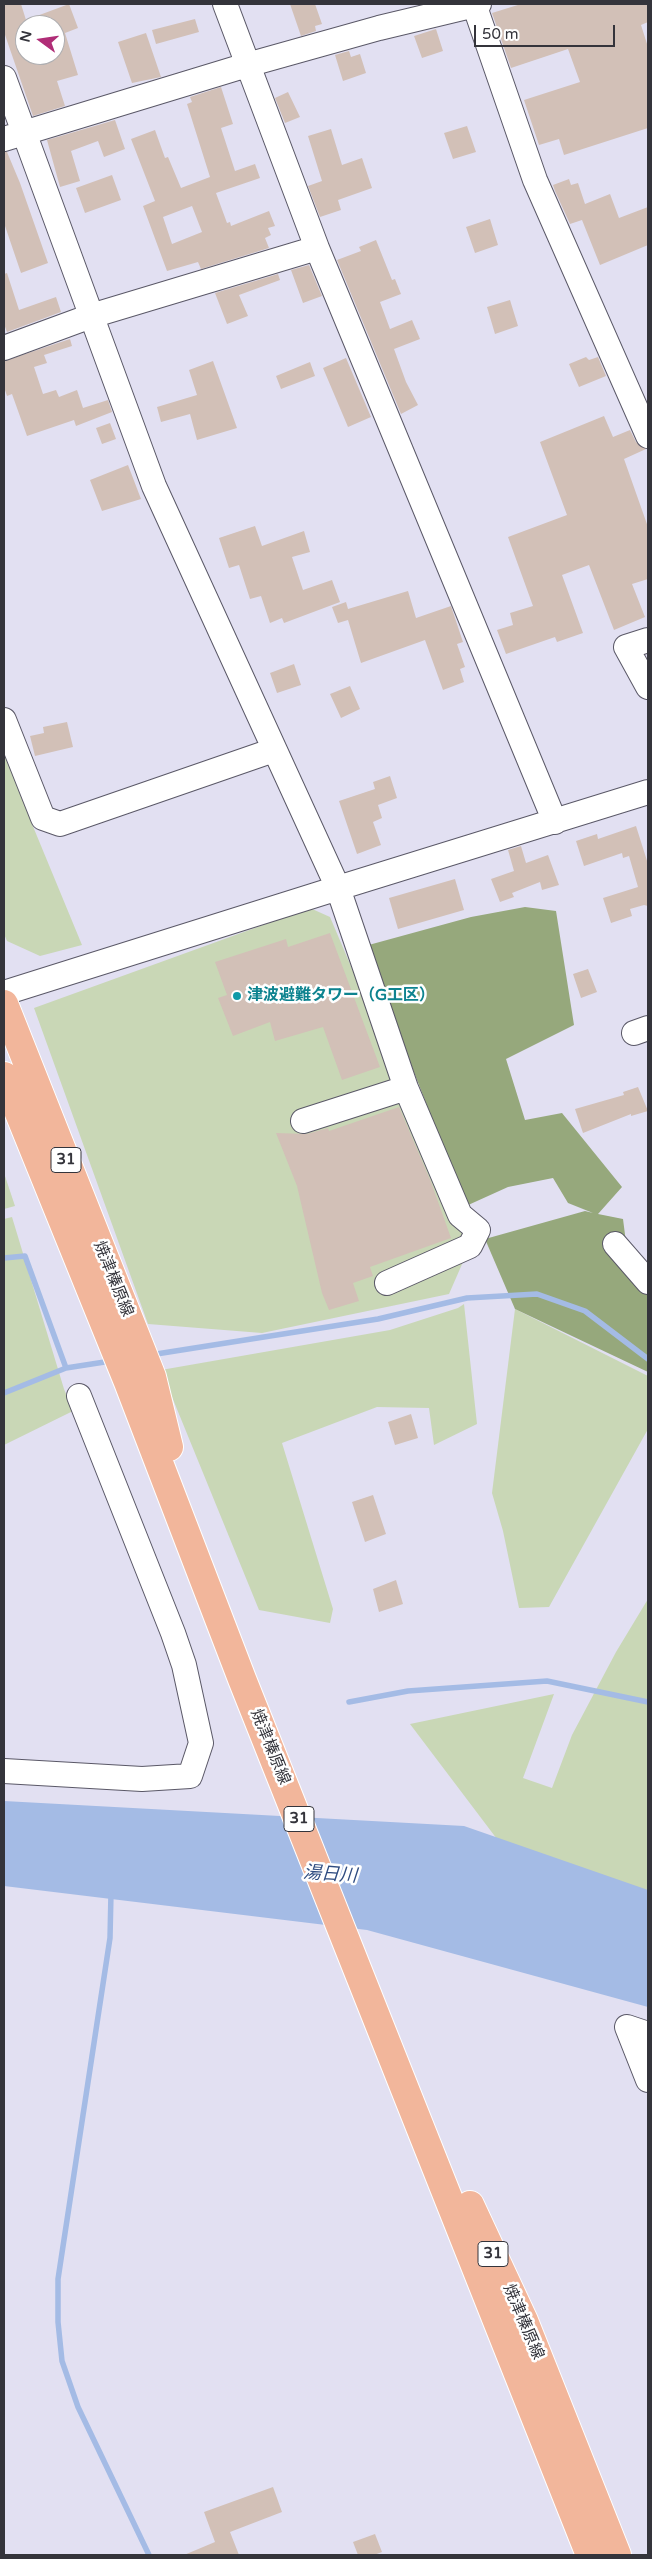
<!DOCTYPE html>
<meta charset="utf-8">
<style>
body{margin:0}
#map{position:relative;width:652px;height:2559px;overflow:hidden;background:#e2e0f2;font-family:"Varela Round",sans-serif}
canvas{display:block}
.frame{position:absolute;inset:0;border:5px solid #34343b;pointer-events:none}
.north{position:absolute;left:15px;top:15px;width:50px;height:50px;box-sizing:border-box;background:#fff;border:1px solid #aeaeb1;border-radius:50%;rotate:284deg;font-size:14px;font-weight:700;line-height:20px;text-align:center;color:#34343b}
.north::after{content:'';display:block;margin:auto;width:18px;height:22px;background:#b02d77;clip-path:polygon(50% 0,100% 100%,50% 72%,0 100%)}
.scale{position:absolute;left:474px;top:25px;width:141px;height:22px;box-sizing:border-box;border:2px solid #34343b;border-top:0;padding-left:6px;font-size:15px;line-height:18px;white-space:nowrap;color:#34343b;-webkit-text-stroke:4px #fff;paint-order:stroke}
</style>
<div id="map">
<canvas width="652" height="2559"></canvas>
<div class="frame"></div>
<div class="north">N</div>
<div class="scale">50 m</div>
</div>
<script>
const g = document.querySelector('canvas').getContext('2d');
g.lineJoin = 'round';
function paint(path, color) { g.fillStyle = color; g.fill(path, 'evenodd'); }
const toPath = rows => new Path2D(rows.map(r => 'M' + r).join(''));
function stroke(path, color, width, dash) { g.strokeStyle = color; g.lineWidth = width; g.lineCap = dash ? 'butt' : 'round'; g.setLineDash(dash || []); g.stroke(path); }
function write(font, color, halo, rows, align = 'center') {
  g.font = font + ' "Varela Round","Noto Sans JP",sans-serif'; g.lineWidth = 5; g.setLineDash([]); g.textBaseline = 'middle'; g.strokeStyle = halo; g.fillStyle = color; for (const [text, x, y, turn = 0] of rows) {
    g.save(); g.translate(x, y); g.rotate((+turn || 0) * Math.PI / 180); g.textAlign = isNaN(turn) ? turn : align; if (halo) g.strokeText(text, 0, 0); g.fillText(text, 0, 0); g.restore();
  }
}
const green = toPath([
 [4,753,32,824,82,945,40,956,7,941,4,934],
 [310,908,330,917,470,1246,449,1294,262,1333,148,1324,34,1008],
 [4,1173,15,1206,4,1209],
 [12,1217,64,1389,73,1411,4,1445,4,1219],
 [464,1304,477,1424,434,1445,429,1408,377,1407,282,1443,333,1609,330,1623,259,1610,161,1370,390,1330,458,1308],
 [515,1309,648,1376,648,1429,549,1607,519,1608,503,1531,492,1493],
 [648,1599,648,1896,503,1847,410,1724,554,1694,523,1778,552,1788,572,1735,616,1652]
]);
const forest = toPath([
 [525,907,556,911,574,1025,506,1059,525,1120,562,1113,622,1187,598,1214,623,1219,628,1258,648,1287,648,1372,515,1309,485,1239,585,1211,593,1213,568,1203,553,1178,508,1187,466,1206,365,946,471,917]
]);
const water = toPath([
 [4,1801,464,1826,648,1890,648,2007,367,1930,4,1886]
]);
const stream = toPath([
 [4,1258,25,1256,66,1368],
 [150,1355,378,1319,467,1298,537,1294,585,1311,648,1359],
 [4,1393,66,1368,111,1361],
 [349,1702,408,1691,547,1681,648,1702],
 [111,1893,110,1938,58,2279,58,2322,62,2361,78,2407,149,2555]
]);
const building = toPath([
 [4,4,21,4,26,20,69,4,78,28,65,33,78,75,57,81,65,106,33,116,4,32],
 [25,25,55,25,55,55,25,55],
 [290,4,315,4,322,24,315,26,316,31,301,36],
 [521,4,648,4,648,22,641,25,648,47,648,128,564,155,559,139,539,145,524,100,580,82,568,49,511,68,492,13],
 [195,19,199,32,156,44,152,30],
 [436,29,443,51,422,58,414,36],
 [146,33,161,77,132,83,118,42],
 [349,51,351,57,360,54,366,73,343,81,335,55],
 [221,87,233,124,221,128,235,171,255,164,260,178,216,193,227,223,230,222,231,226,269,211,275,226,268,228,271,235,265,238,269,248,201,269,198,262,167,271,143,206,155,201,131,139,155,130,165,158,168,157,181,188,210,177,187,104,192,102,190,97],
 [192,206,202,232,172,244,163,217],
 [288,92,300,117,285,123,275,98],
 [115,120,125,149,104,157,98,141,71,151,80,181,60,187,47,140],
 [467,126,476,152,453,159,444,133],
 [331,129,342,165,362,158,372,188,338,200,341,210,320,217,308,186,322,181,308,136],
 [4,152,7,152,20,183,48,263,21,273,4,223],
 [112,175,121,200,85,213,76,188],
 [569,179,571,185,578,183,585,204,610,194,619,218,648,207,648,245,600,265,582,220,570,224,555,191,553,185],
 [490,219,498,245,475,253,466,227],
 [376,240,392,280,395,279,401,294,380,302,390,329,412,320,420,339,394,349,406,382,418,405,401,414,337,260,361,251,359,247],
 [309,265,322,296,303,303,291,270],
 [7,273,19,310,56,297,61,312,7,332,4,324,4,274],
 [278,274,280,280,239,295,248,316,227,324,215,293],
 [510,300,518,326,495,334,487,307],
 [70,339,72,346,44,355,47,363,34,367,43,394,56,390,59,397,77,390,83,408,108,400,112,412,76,426,74,420,27,436,12,394,7,396,4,387,4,361],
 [586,357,589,360,598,357,606,376,579,387,569,364],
 [346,358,371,417,348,427,323,368],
 [213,361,237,428,197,440,190,414,161,422,157,407,197,395,189,370],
 [310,362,315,376,281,389,276,376],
 [604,416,613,437,630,430,636,442,646,449,624,459,648,527,648,579,632,584,645,617,614,630,589,565,562,575,583,633,557,642,555,637,506,654,497,630,513,625,510,613,533,606,508,537,567,515,540,442],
 [110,423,116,439,102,444,96,428],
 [128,465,141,499,102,511,90,480],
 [255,526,262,546,304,531,310,552,292,557,303,590,332,580,340,602,284,623,282,618,270,623,261,596,250,599,239,565,229,568,219,538],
 [408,591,416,618,451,606,463,642,457,644,465,667,460,669,464,682,443,690,425,640,361,663,348,620,338,623,332,607,346,602,348,609],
 [294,664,301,685,277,693,270,673],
 [350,686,360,709,341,718,330,694],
 [67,722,73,747,35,756,30,736,44,733,43,727],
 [390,776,397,798,378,805,382,818,373,822,381,845,357,854,339,801,375,789,373,782],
 [636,826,648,864,648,906,644,905,630,909,632,916,611,923,603,898,638,887,629,856,623,858,622,853,584,866,576,841,597,834,598,839],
 [521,846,526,863,548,855,559,885,542,890,540,882,512,893,514,897,500,902,491,879,514,871,508,850],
 [455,879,464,910,398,929,389,898],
 [330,933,380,1067,342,1080,323,1027,275,1041,270,1022,233,1036,218,998,227,995,215,962,286,939,288,947],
 [588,969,597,992,581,998,573,974],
 [638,1087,648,1111,631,1116,631,1114,583,1133,575,1109,624,1095,623,1092],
 [399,1107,431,1182,451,1238,370,1267,373,1276,353,1283,359,1301,329,1310,322,1293,297,1186,276,1133,307,1134,328,1128,329,1131],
 [411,1414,418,1438,395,1445,388,1422],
 [373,1495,386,1534,365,1542,352,1502],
 [396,1580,403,1604,379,1612,373,1589],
 [273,2487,282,2512,230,2532,239,2555,184,2555,215,2542,204,2512],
 [375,2534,382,2552,374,2555,358,2555,353,2542]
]);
const minor = toPath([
 [225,4,317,248,555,822],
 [474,4,535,180,648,436],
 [4,78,154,486,338,888,648,792],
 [4,139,247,65,379,28,479,4],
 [4,348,91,316,317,248],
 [648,640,626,647,648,687],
 [4,720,43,818,60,824,274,750],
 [4,993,338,888,406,1088,460,1215,478,1230,470,1246,387,1283],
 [634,1033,648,1028],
 [303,1121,406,1088],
 [615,1244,648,1282],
 [4,1771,142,1779,190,1776,201,1743,184,1665,173,1633,79,1396],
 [648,2034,627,2027,648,2080]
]);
const major = toPath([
 [4,1004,152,1377,169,1447],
 [4,1076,128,1382,242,1679,590,2555],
 [470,2205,524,2321,617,2555]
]);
const markers = [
 [237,996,5,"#0f9aa8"]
];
const shields = [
 [66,1160,30],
 [299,1819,30],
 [493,2254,30]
];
const shieldNames = [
 ["31",66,1160],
 ["31",299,1819],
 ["31",493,2254]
];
const cultureNames = [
 ["津波避難タワー（G工区）",247,996]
];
const streetNames = [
 ["焼津榛原線",113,1279,68],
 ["焼津榛原線",270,1747,68],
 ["焼津榛原線",523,2322,67]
];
const waterNames = [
 ["湯日川",330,1875,4]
];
paint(green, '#c9d7b6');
paint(forest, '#96a87c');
paint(water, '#a4bbe5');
stroke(stream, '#a4bbe5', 5.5);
paint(building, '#d2c0b7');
stroke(minor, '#5a5867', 26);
stroke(major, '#fff', 30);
stroke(minor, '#fff', 24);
stroke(major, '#f2b69b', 28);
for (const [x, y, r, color] of markers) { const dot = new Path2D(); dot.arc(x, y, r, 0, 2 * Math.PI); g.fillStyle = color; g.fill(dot); stroke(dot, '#fff', 2); }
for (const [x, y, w] of shields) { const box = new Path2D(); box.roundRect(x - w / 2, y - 12.5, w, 25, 4); g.fillStyle = '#fff'; g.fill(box); stroke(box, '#34343b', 1); }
write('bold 15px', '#34343b', null, shieldNames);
write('bold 16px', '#0d838f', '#fff', cultureNames, 'left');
write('16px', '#34343b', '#fff', streetNames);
write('italic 18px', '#2f4c81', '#fff', waterNames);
</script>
